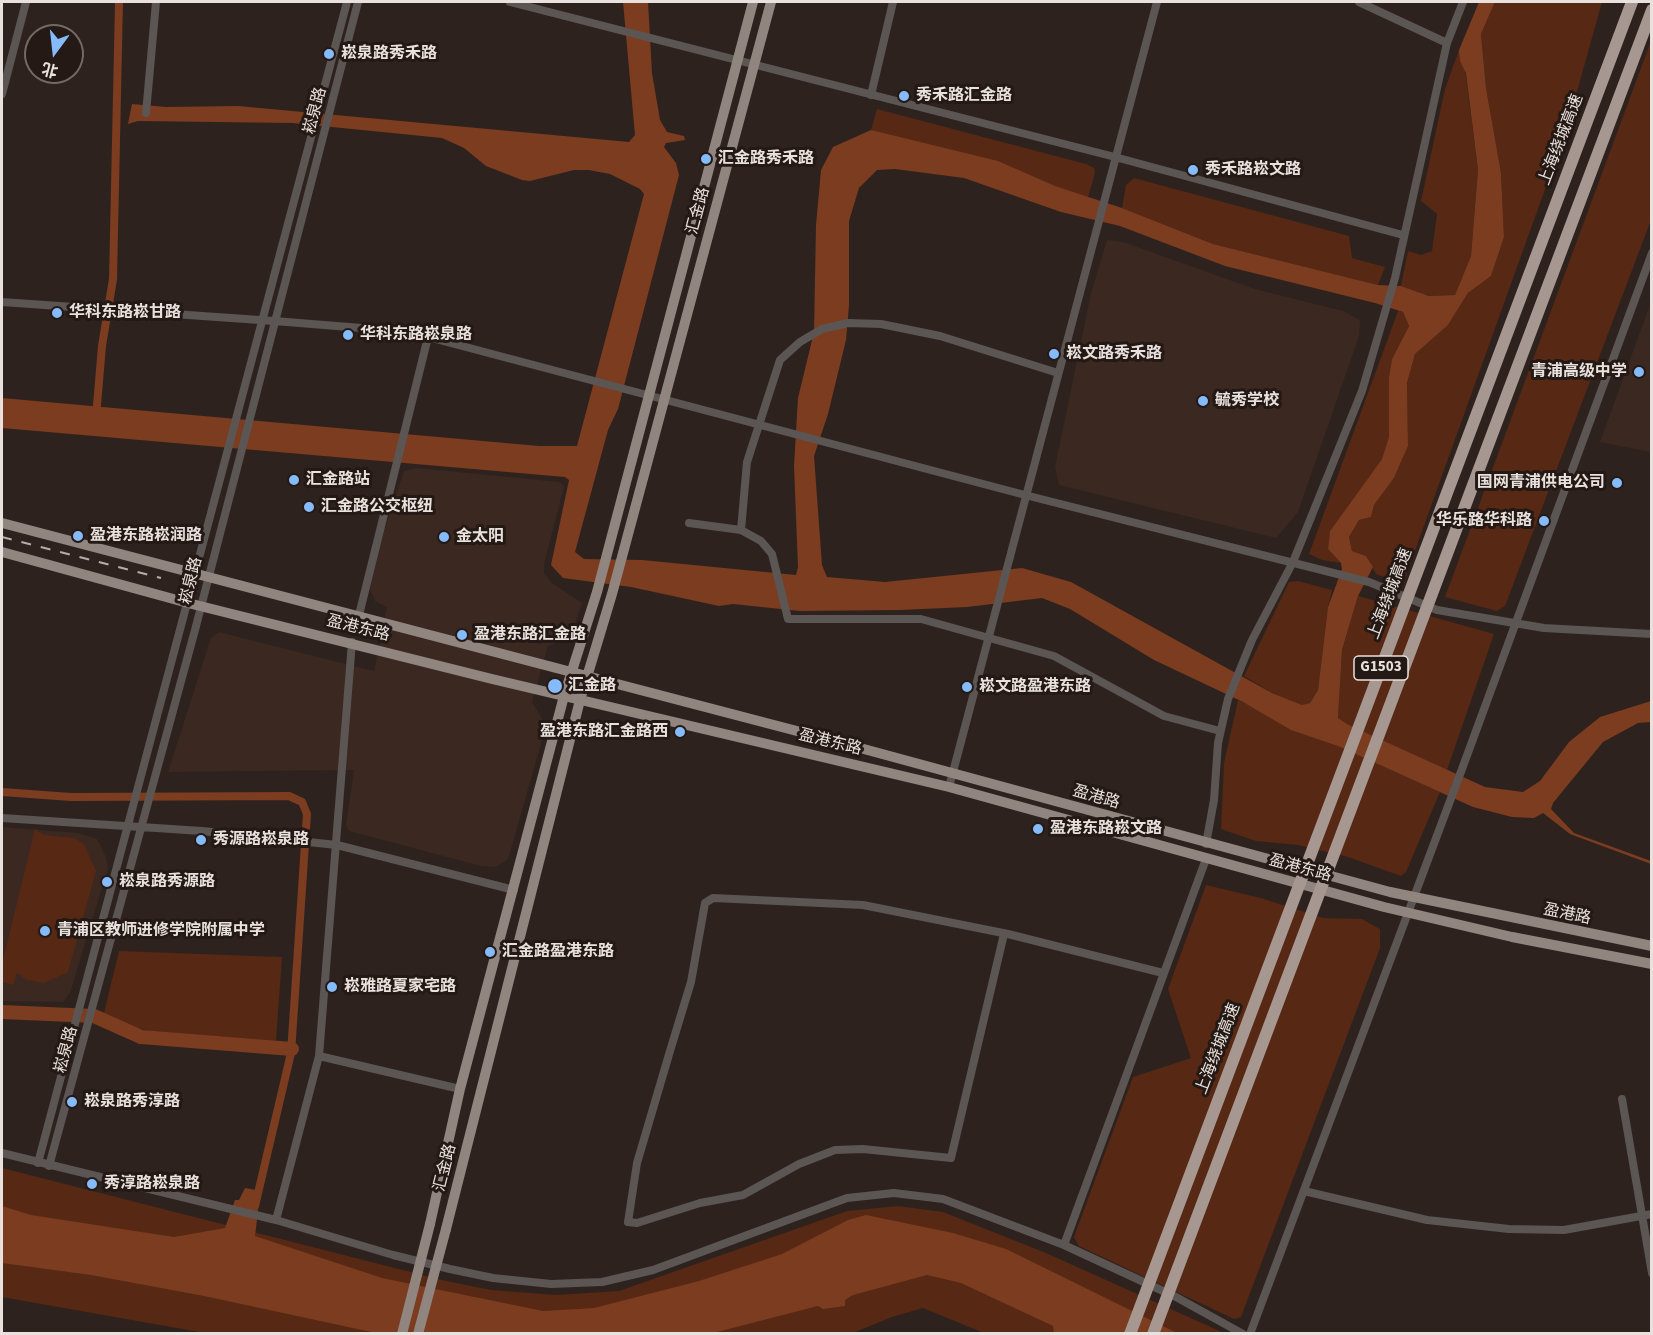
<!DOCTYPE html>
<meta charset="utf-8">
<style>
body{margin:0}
#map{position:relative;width:1653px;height:1335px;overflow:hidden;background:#2e221e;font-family:"Source Sans 3","Noto Sans SC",sans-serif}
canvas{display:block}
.frame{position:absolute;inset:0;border:3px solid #e9e1de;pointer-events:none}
.north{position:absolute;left:24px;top:24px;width:60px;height:60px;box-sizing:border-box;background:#241915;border:2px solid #736965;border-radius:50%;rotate:195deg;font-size:16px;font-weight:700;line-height:24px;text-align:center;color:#e9e1de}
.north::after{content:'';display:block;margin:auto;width:21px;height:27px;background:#85bbfb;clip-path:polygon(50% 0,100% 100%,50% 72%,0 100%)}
</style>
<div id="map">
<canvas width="1653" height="1335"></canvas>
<div class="frame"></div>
<div class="north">北</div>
</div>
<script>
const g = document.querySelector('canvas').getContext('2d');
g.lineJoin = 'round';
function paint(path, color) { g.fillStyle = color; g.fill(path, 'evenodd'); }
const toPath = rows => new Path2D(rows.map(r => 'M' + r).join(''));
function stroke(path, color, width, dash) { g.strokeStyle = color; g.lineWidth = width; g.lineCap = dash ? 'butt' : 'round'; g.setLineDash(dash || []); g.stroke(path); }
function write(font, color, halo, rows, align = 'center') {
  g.font = font + ' "Source Sans 3","Noto Sans SC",sans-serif'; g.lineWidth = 6; g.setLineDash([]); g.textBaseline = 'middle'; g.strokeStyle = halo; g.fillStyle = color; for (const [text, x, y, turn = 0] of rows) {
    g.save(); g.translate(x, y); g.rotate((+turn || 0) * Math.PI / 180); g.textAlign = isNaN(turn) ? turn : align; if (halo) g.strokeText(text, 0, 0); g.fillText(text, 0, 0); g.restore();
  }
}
const built = toPath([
 [1107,240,1123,242,1255,289,1343,311,1360,320,1359,336,1298,512,1276,538,1059,485,1055,467,1091,293],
 [1651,302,1651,452,1600,442],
 [417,468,560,482,564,487,544,564,544,573,551,582,582,603,573,631,566,640,548,646,532,702,542,718,541,744,508,859,496,867,481,866,349,831,346,825,354,770,168,772,211,638,219,632,374,671,387,607,375,601,367,583,404,471],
 [2,827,78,833,97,839,106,857,108,868,70,993,63,1002,2,1001]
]);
const green = toPath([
 [1495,2,1602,2,1566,131,1403,584,1376,574,1366,556,1352,551,1349,537,1359,520,1371,517,1374,505,1394,478,1408,446,1407,383,1415,354,1448,325,1468,293,1491,276,1504,237,1501,173,1486,88,1481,34],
 [1651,41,1651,220,1505,606,1497,611,1445,597],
 [1459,50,1463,53,1478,170,1471,256,1455,295,1429,296,1401,286,1408,251,1421,255,1432,251,1437,214,1421,201,1445,89],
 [877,109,1086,164,1094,168,1095,173,1088,197,871,130],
 [1134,178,1349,236,1352,258,1385,267,1378,285,1213,244,1122,208,1126,185],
 [1398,311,1403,312,1409,326,1392,359,1389,377,1390,437,1382,459,1330,531,1328,549,1341,563,1322,560,1309,554],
 [1298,581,1332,590,1328,607,1318,690,1310,703,1302,705,1272,693,1244,676,1289,582],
 [1358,596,1494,634,1447,770,1347,724,1338,718,1342,650],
 [1238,700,1440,792,1406,872,1401,876,1348,857,1298,845,1256,841,1221,829,1224,763],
 [35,829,44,835,74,838,84,844,96,871,68,972,44,983,27,980,17,973,13,985,2,982,2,964],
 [1206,885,1261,898,1323,918,1362,919,1380,929,1380,948,1241,1317,1234,1319,1079,1246,1074,1237,1133,1077,1191,1058,1168,989],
 [119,951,282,957,276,1041,150,1031,133,1027,104,1013],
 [2,1168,446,1281,491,1290,556,1295,619,1291,847,1211,898,1206,943,1212,1046,1253,1224,1333,984,1333,923,1308,892,1317,850,1334,205,1333,2,1297]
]);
const water = toPath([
 [623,2,648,2,652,73,660,120,667,132,684,136,685,140,666,143,664,147,676,163,679,175,618,409,608,430,575,552,584,559,642,560,796,575,798,567,794,466,798,398,814,332,816,225,821,170,833,147,871,130,998,161,1055,186,1122,208,1213,244,1378,285,1401,286,1429,296,1455,295,1471,256,1478,170,1466,73,1460,61,1459,50,1479,2,1495,2,1481,34,1486,88,1501,173,1504,237,1491,276,1468,293,1448,325,1415,354,1407,383,1408,446,1394,478,1374,505,1371,517,1359,520,1349,537,1352,551,1366,556,1373,567,1358,596,1342,650,1338,718,1347,724,1485,787,1523,792,1540,781,1569,742,1600,717,1651,701,1651,722,1638,723,1603,742,1553,803,1551,809,1574,833,1651,861,1651,864,1570,834,1543,813,1534,818,1512,817,1473,807,1338,746,1291,730,1243,702,1154,660,1070,609,1042,598,967,607,900,610,800,611,733,604,719,606,631,587,563,578,551,565,569,480,565,477,2,428,2,398,539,446,577,446,644,194,640,189,610,174,589,170,574,170,530,181,522,180,486,166,464,148,442,138,292,123,138,121,128,124,132,104,166,107,238,106,629,142,635,135],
 [895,169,964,178,1061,212,1120,226,1225,266,1375,303,1403,312,1409,326,1392,359,1389,377,1389,437,1382,459,1330,531,1328,549,1341,563,1342,569,1328,607,1318,690,1310,703,1302,705,1272,693,1071,582,1022,568,885,582,827,577,822,565,814,456,828,414,846,340,849,305,849,221,859,188,877,170],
 [245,1188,256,1190,258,1211,255,1236,382,1278,543,1311,594,1308,699,1281,782,1254,848,1220,866,1215,953,1233,1006,1249,1177,1333,1054,1333,1053,1326,961,1283,927,1275,853,1295,845,1300,845,1306,823,1309,818,1306,713,1333,376,1333,204,1296,91,1275,2,1263,2,1206,31,1215,174,1237,225,1228,235,1200,239,1200]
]);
const canal = toPath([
 [96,417,102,346,113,279,119,2],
 [2,792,71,797,289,796,302,802,307,814,291,1053,255,1206]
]);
const river = toPath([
 [2,1012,94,1016,141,1037,292,1049]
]);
const minor = toPath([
 [510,2,1115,157,1403,235],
 [1359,2,1447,43],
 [2,94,26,2],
 [871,95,893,2],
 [146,113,156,2],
 [2,302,274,321,387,330,428,337,1025,495,1369,582,1437,610,1544,628,1652,634],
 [689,523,741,530,761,541,772,554,788,619,921,619,1054,656,1164,716,1220,731],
 [741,530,747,462,780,360,800,342,822,329,848,323,881,324,940,336,1058,373],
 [358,619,428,337],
 [949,787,1157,2],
 [2,818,202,831,337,845,514,890],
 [1206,844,1214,800,1218,743,1228,699,1252,640,1293,562,1362,391,1395,278,1447,43,1463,2],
 [670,1051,637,1163,628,1222,637,1223,700,1203,743,1195,799,1164,835,1150,863,1149,951,1158,1004,934],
 [670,1051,691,982,705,903,713,898,863,905,1008,934,1163,973],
 [319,1056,460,1089],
 [1622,1099,1652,1273],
 [2,1153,276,1220,393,1255,450,1269,493,1278,551,1284,602,1282,653,1270,847,1198,894,1193,943,1199,1064,1245,1176,1297,1243,1334],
 [38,1163,347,2],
 [49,1166,195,630,358,2],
 [1304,1191,1427,1220,1509,1229,1564,1230,1652,1214],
 [276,1220,319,1056,352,642],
 [1064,1245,1206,859],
 [1250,1334,1462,769,1652,253]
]);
const major = toPath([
 [2,523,816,736,1390,892,1652,946],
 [2,552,188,603,492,679,949,787,1384,907,1512,937,1652,964],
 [430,1224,460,1089,564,696,597,592,753,2],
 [446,1229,580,700,612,594,771,2]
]);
const rail = toPath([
 [2,537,161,578]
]);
const majorBridge = toPath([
 [402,1334,430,1224],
 [418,1334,446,1229]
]);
const highwayBridge = toPath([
 [1130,1334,1632,2],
 [1153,1334,1652,10]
]);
const markers = [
 [329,54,6,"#85bbfb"],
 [904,96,6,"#85bbfb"],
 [706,159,6,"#85bbfb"],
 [1193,170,6,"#85bbfb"],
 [57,313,6,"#85bbfb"],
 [348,335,6,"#85bbfb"],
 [1054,354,6,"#85bbfb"],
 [1639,372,6,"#85bbfb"],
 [1203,401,6,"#85bbfb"],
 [294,480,6,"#85bbfb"],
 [1617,483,6,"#85bbfb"],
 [309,507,6,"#85bbfb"],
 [1544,521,6,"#85bbfb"],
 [78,536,6,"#85bbfb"],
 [444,537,6,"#85bbfb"],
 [462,635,6,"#85bbfb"],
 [555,686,8,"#85bbfb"],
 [967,687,6,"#85bbfb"],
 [680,732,6,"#85bbfb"],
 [1038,829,6,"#85bbfb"],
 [201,840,6,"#85bbfb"],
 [107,882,6,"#85bbfb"],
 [45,931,6,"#85bbfb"],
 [490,952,6,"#85bbfb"],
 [332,987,6,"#85bbfb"],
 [72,1102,6,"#85bbfb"],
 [92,1184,6,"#85bbfb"]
];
const shields = [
 [1381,668,54]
];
const shieldNames = [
 ["G1503",1381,668]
];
const poiNames = [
 ["崧泉路秀禾路",341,54],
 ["秀禾路汇金路",916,96],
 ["汇金路秀禾路",718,159],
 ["秀禾路崧文路",1205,170],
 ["华科东路崧甘路",69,313],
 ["华科东路崧泉路",360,335],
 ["崧文路秀禾路",1066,354],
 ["青浦高级中学",1627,372,"right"],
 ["毓秀学校",1215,401],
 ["汇金路站",306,480],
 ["国网青浦供电公司",1605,483,"right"],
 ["汇金路公交枢纽",321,507],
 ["华乐路华科路",1532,521,"right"],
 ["盈港东路崧润路",90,536],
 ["金太阳",456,537],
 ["盈港东路汇金路",474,635],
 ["汇金路",568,686],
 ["崧文路盈港东路",979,687],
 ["盈港东路汇金路西",668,732,"right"],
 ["盈港东路崧文路",1050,829],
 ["秀源路崧泉路",213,840],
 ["崧泉路秀源路",119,882],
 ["青浦区教师进修学院附属中学",57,931],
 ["汇金路盈港东路",502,952],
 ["崧雅路夏家宅路",344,987],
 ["崧泉路秀淳路",84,1102],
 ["秀淳路崧泉路",104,1184]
];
const streetNames = [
 ["崧泉路",316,111,-75],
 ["上海绕城高速",1562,140,-69],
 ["汇金路",699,211,-75],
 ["崧泉路",192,581,-76],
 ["上海绕城高速",1391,594,-69],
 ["盈港东路",358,629,14],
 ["盈港东路",830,743,14],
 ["盈港路",1096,798,16],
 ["盈港东路",1300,869,15],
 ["盈港路",1567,915,12],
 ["上海绕城高速",1219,1049,-69],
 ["崧泉路",67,1050,-75],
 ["汇金路",446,1168,-76]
];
paint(built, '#3a2821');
paint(green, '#572813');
paint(water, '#7b3c20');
stroke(canal, '#7b3c20', 8);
stroke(river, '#7b3c20', 14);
stroke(minor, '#5b5553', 8);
stroke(major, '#918580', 10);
stroke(rail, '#b6adaa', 2, [10, 10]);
stroke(majorBridge, '#918580', 10);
stroke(highwayBridge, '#a69791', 12);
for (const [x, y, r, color] of markers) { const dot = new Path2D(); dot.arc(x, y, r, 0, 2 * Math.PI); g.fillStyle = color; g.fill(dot); stroke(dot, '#241915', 2); }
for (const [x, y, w] of shields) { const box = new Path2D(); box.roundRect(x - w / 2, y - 12, w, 24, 4.5); g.fillStyle = '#241915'; g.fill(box); stroke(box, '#e9e1de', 1.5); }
write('bold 15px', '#e9e1de', null, shieldNames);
write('bold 16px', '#e9e1de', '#241915', poiNames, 'left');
write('16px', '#e9e1de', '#241915', streetNames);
</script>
